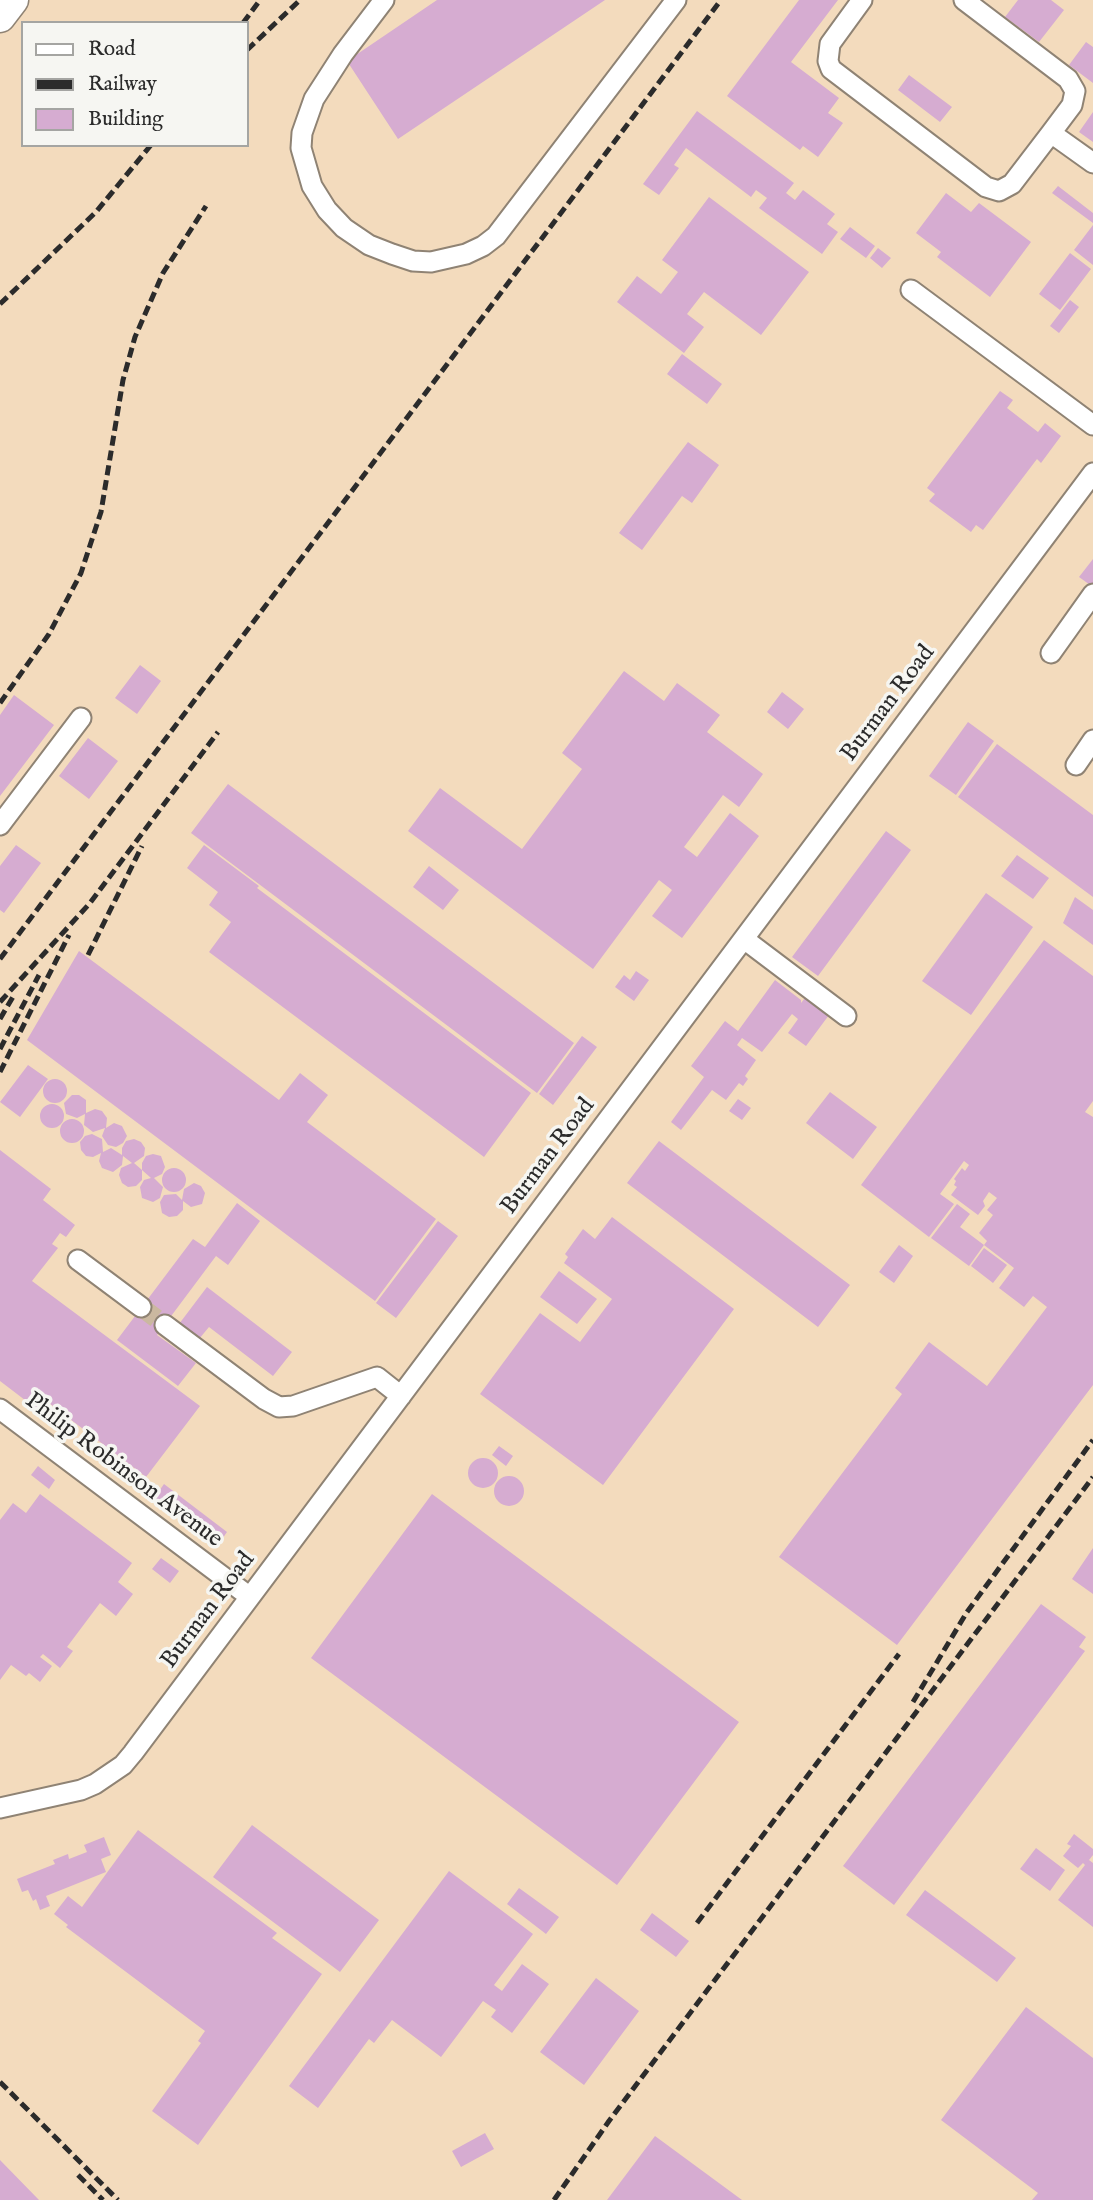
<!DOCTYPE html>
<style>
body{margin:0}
#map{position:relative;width:1093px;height:2200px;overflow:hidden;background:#f3dbbd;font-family:"IM FELL English",serif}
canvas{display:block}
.legend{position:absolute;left:21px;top:21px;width:228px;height:126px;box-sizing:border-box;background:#f6f6f2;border:2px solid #a5a5a2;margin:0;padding:9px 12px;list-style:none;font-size:21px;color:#2b2b2b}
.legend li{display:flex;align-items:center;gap:14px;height:35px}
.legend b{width:35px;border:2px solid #a5a5a2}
</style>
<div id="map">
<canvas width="1093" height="2200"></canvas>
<ul class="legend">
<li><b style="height:9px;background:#fff"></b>Road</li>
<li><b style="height:9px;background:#2b2b2b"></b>Railway</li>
<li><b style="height:19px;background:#d6acd1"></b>Building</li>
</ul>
</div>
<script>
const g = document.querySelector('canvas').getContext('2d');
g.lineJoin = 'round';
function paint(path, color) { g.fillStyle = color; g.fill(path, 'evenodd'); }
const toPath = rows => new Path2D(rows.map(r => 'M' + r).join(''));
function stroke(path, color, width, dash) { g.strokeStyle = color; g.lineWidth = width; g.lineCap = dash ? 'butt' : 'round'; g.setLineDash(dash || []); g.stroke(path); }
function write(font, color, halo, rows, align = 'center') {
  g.font = font + ' "IM FELL English",serif'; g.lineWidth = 7; g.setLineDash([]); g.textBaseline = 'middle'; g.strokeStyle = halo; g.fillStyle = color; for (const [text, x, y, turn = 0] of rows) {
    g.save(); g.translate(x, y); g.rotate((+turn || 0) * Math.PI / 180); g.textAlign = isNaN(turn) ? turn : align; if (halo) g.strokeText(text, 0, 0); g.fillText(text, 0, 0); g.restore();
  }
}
const building = toPath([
 [437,0,605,0,398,139,347,61],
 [799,0,838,0,791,62,839,98,828,113,843,123,818,157,803,146,800,150,727,96],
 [1018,0,1051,0,1064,10,1039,42,1005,17],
 [1086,42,1093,47,1093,83,1069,65],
 [909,75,952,107,940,122,898,90],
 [697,111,794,183,786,193,795,200,803,190,835,214,827,224,838,232,822,254,759,208,767,198,756,190,751,197,686,148,674,165,679,168,659,195,643,184],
 [1093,112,1093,142,1079,132],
 [1058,186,1093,213,1093,223,1052,193],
 [946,193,971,212,979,203,1031,242,990,297,937,257,941,252,916,233],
 [709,197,809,272,761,335,704,292,687,314,704,327,684,353,617,302,637,276,661,294,678,272,662,260],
 [1093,225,1093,265,1074,250],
 [850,227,875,246,866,258,840,239],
 [878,248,891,258,882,268,870,258],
 [1070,253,1091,269,1060,310,1039,294],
 [1070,300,1079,307,1059,333,1050,326],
 [682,354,722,384,707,404,667,374],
 [1000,391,1013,400,1007,408,1038,432,1045,423,1061,436,1041,463,1037,459,983,530,976,525,971,532,929,501,935,494,927,488],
 [688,442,719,465,692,503,682,496,642,550,619,533],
 [1093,559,1093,587,1079,577],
 [140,665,161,681,137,714,115,698],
 [624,671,664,701,677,683,720,715,707,732,763,774,739,807,723,795,684,847,697,857,730,813,759,836,682,938,652,916,672,890,659,880,593,969,408,831,440,788,522,849,582,769,562,753],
 [782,692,804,709,788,729,767,712],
 [14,695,54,725,0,796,0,715],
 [968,722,994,741,956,795,929,776],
 [88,738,118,761,89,799,59,776],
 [997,744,1093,815,1093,897,958,797],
 [228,784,574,1043,537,1093,191,833],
 [886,831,911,850,818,976,792,957],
 [16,845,41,863,4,913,0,910,0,866],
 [204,845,259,886,257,888,531,1093,484,1157,209,952,231,922,209,905,218,892,187,868],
 [1017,855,1049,878,1033,899,1001,876],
 [429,866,459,890,443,910,413,887],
 [986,893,1033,927,971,1015,922,981],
 [1075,897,1093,910,1093,945,1063,923],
 [1044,940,1093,976,1093,1101,1085,1112,1093,1117,1093,1385,897,1645,779,1557,902,1394,895,1388,929,1342,987,1386,1047,1307,1033,1296,1024,1307,999,1288,1014,1268,984,1245,987,1241,979,1233,993,1215,987,1210,997,1198,989,1192,983,1201,985,1206,978,1215,951,1195,957,1187,954,1185,956,1181,954,1179,962,1168,965,1171,969,1165,964,1161,940,1194,954,1204,929,1237,861,1185],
 [79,951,279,1100,300,1073,328,1095,307,1122,436,1219,375,1301,27,1040],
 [636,971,649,980,634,1001,615,987,624,975,630,980],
 [775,980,801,1000,801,1003,805,998,829,1015,806,1046,788,1033,798,1019,792,1014,762,1052,742,1038,737,1045,756,1060,745,1076,748,1079,743,1086,739,1083,726,1100,712,1090,681,1130,671,1122,704,1077,691,1066,725,1021,738,1031],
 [582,1036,597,1047,553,1105,539,1094],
 [28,1065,48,1079,20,1117,0,1102],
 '43 1091a12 12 0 1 1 24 0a12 12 0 1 1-24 0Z',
 [830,1092,877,1127,853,1159,806,1123],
 [72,1095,79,1095,86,1100,86,1113,95,1109,102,1111,107,1118,106,1128,114,1123,122,1126,127,1136,123,1143,116,1147,108,1145,102,1136,105,1128,93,1132,84,1125,85,1114,77,1118,66,1114,64,1103],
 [738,1099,751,1108,742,1120,729,1111],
 '40 1116a12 12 0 1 1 24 0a12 12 0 1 1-24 0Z',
 '60 1131a12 12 0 1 1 24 0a12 12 0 1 1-24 0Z',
 [92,1134,102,1139,103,1152,111,1148,122,1155,122,1148,126,1141,134,1139,141,1142,145,1148,144,1156,134,1163,142,1170,142,1163,146,1156,153,1154,161,1156,165,1167,162,1174,154,1178,163,1187,160,1198,153,1202,142,1198,140,1187,144,1180,151,1178,142,1170,142,1180,136,1186,128,1187,122,1183,119,1175,121,1168,132,1163,123,1156,122,1165,113,1172,102,1168,99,1161,101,1153,93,1157,86,1156,81,1150,80,1142,85,1136],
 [659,1141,850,1285,818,1327,627,1183],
 [0,1150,51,1189,43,1200,75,1225,66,1237,60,1233,52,1244,58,1248,32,1281,200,1406,146,1477,45,1400,38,1410,0,1381],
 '162 1180a12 12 0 1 1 24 0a12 12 0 1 1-24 0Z',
 [194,1183,201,1186,205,1193,202,1204,191,1207,183,1201,183,1210,177,1216,169,1217,162,1213,160,1202,164,1195,176,1194,182,1200,184,1189],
 [237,1203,260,1221,228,1265,216,1256,157,1335,196,1363,178,1386,117,1340,193,1239,205,1247],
 [957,1204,970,1214,960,1227,984,1245,969,1266,931,1238],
 [612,1217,734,1309,603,1485,480,1394,540,1313,580,1342,612,1299,564,1263,568,1257,565,1254,583,1229,595,1239],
 [438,1221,458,1236,396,1318,376,1303],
 [899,1245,913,1256,894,1283,879,1272],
 [984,1248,1007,1265,993,1283,971,1266],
 [559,1271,597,1299,577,1324,540,1297],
 [207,1287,292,1352,273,1376,209,1327,199,1339,179,1324],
 [499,1446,513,1456,506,1466,492,1455],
 '468 1473a15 15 0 1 1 30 0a15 15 0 1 1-30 0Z',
 [38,1466,55,1480,49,1489,31,1475],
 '494 1491a15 15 0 1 1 30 0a15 15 0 1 1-30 0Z',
 [164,1484,227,1532,218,1545,154,1498],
 [40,1494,132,1563,118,1582,133,1594,116,1616,100,1603,67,1647,73,1651,60,1668,43,1654,40,1657,52,1666,40,1682,29,1673,26,1676,11,1665,0,1680,0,1520,13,1503,26,1513],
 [432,1494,739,1722,617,1885,311,1658],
 [1093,1548,1093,1594,1072,1579],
 [161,1558,179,1571,170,1583,152,1569],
 [1041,1604,1086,1637,1079,1647,1085,1651,894,1905,843,1866],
 [252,1825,379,1920,340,1972,213,1877],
 [138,1830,277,1933,272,1938,322,1974,198,2145,152,2111,201,2043,198,2041,205,2031,66,1927,68,1925,54,1914,68,1896,82,1907],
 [1074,1834,1093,1849,1093,1855,1089,1860,1093,1863,1093,1927,1058,1900,1085,1865,1083,1863,1078,1868,1063,1856,1071,1846,1067,1844],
 [104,1837,111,1855,101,1859,106,1872,46,1896,50,1906,40,1910,36,1899,33,1901,28,1890,22,1892,17,1879,55,1864,53,1860,68,1854,69,1859,87,1852,84,1845],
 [1036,1848,1065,1870,1050,1891,1020,1869],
 [449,1871,533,1934,494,1985,502,1991,522,1964,549,1984,512,2033,491,2017,496,2010,483,2001,441,2057,392,2020,374,2043,369,2039,318,2108,289,2086],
 [519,1888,559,1917,546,1934,507,1904],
 [925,1890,1016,1958,997,1982,906,1915],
 [652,1913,689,1941,676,1957,640,1930],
 [596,1978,639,2011,584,2085,540,2052],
 [1026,2007,1093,2058,1093,2200,1032,2200,1038,2193,941,2120],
 [485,2133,494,2149,461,2167,452,2151],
 [655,2136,742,2200,607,2200],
 [0,2160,39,2200,0,2200]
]);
const minorTunnel = toPath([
 [141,1307,165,1325]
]);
const minor = toPath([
 [384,0,343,54,314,99,302,133,301,148,312,186,327,210,344,228,369,245,392,254,413,261,431,262,466,254,483,246,496,236,676,0],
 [862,0,830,44,828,61,831,69,986,187,999,191,1012,184,1051,133,1072,105,1075,91,1068,79,964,0],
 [1051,133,1093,163],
 [911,290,1093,425],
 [1051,653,1093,594],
 [1076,765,1093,740],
 [0,825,81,718],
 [744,939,846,1016],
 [78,1260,141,1307],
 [165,1325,264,1399,279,1407,293,1406,377,1377,401,1396],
 [0,1409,250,1597],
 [0,1808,81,1790,95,1784,123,1765,133,1753,1093,473]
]);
const highway = toPath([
 [0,17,13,0]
]);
const rail = toPath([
 [243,23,260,0],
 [247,50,300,0],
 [0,304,96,212,151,145],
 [0,703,49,634,81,573,101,512,123,380,135,337,163,273,206,206],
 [88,955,142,846],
 [0,959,721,0],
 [0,1002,90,903,218,732],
 [0,1019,14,995],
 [0,1049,39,975],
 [0,1072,69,935],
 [913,1702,967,1612,1093,1440],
 [697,1923,899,1654],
 [0,2082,118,2200],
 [78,2175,103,2200],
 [554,2200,609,2121,1093,1477]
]);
const streetNames = [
 ["Burman Road",889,704,-53],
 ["Burman Road",549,1157,-53],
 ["Philip Robinson Avenue",123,1471,37],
 ["Burman Road",209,1611,-53]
];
paint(building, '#d6acd1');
stroke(minorTunnel, '#cbb8a0', 19, [19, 10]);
stroke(minor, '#8f8374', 23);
stroke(highway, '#8f8374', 33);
stroke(minor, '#fff', 19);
stroke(highway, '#fff', 30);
stroke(rail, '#2b2b2b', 5, [10, 5]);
write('24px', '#2b2b2b', '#f6f6f2', streetNames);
</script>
